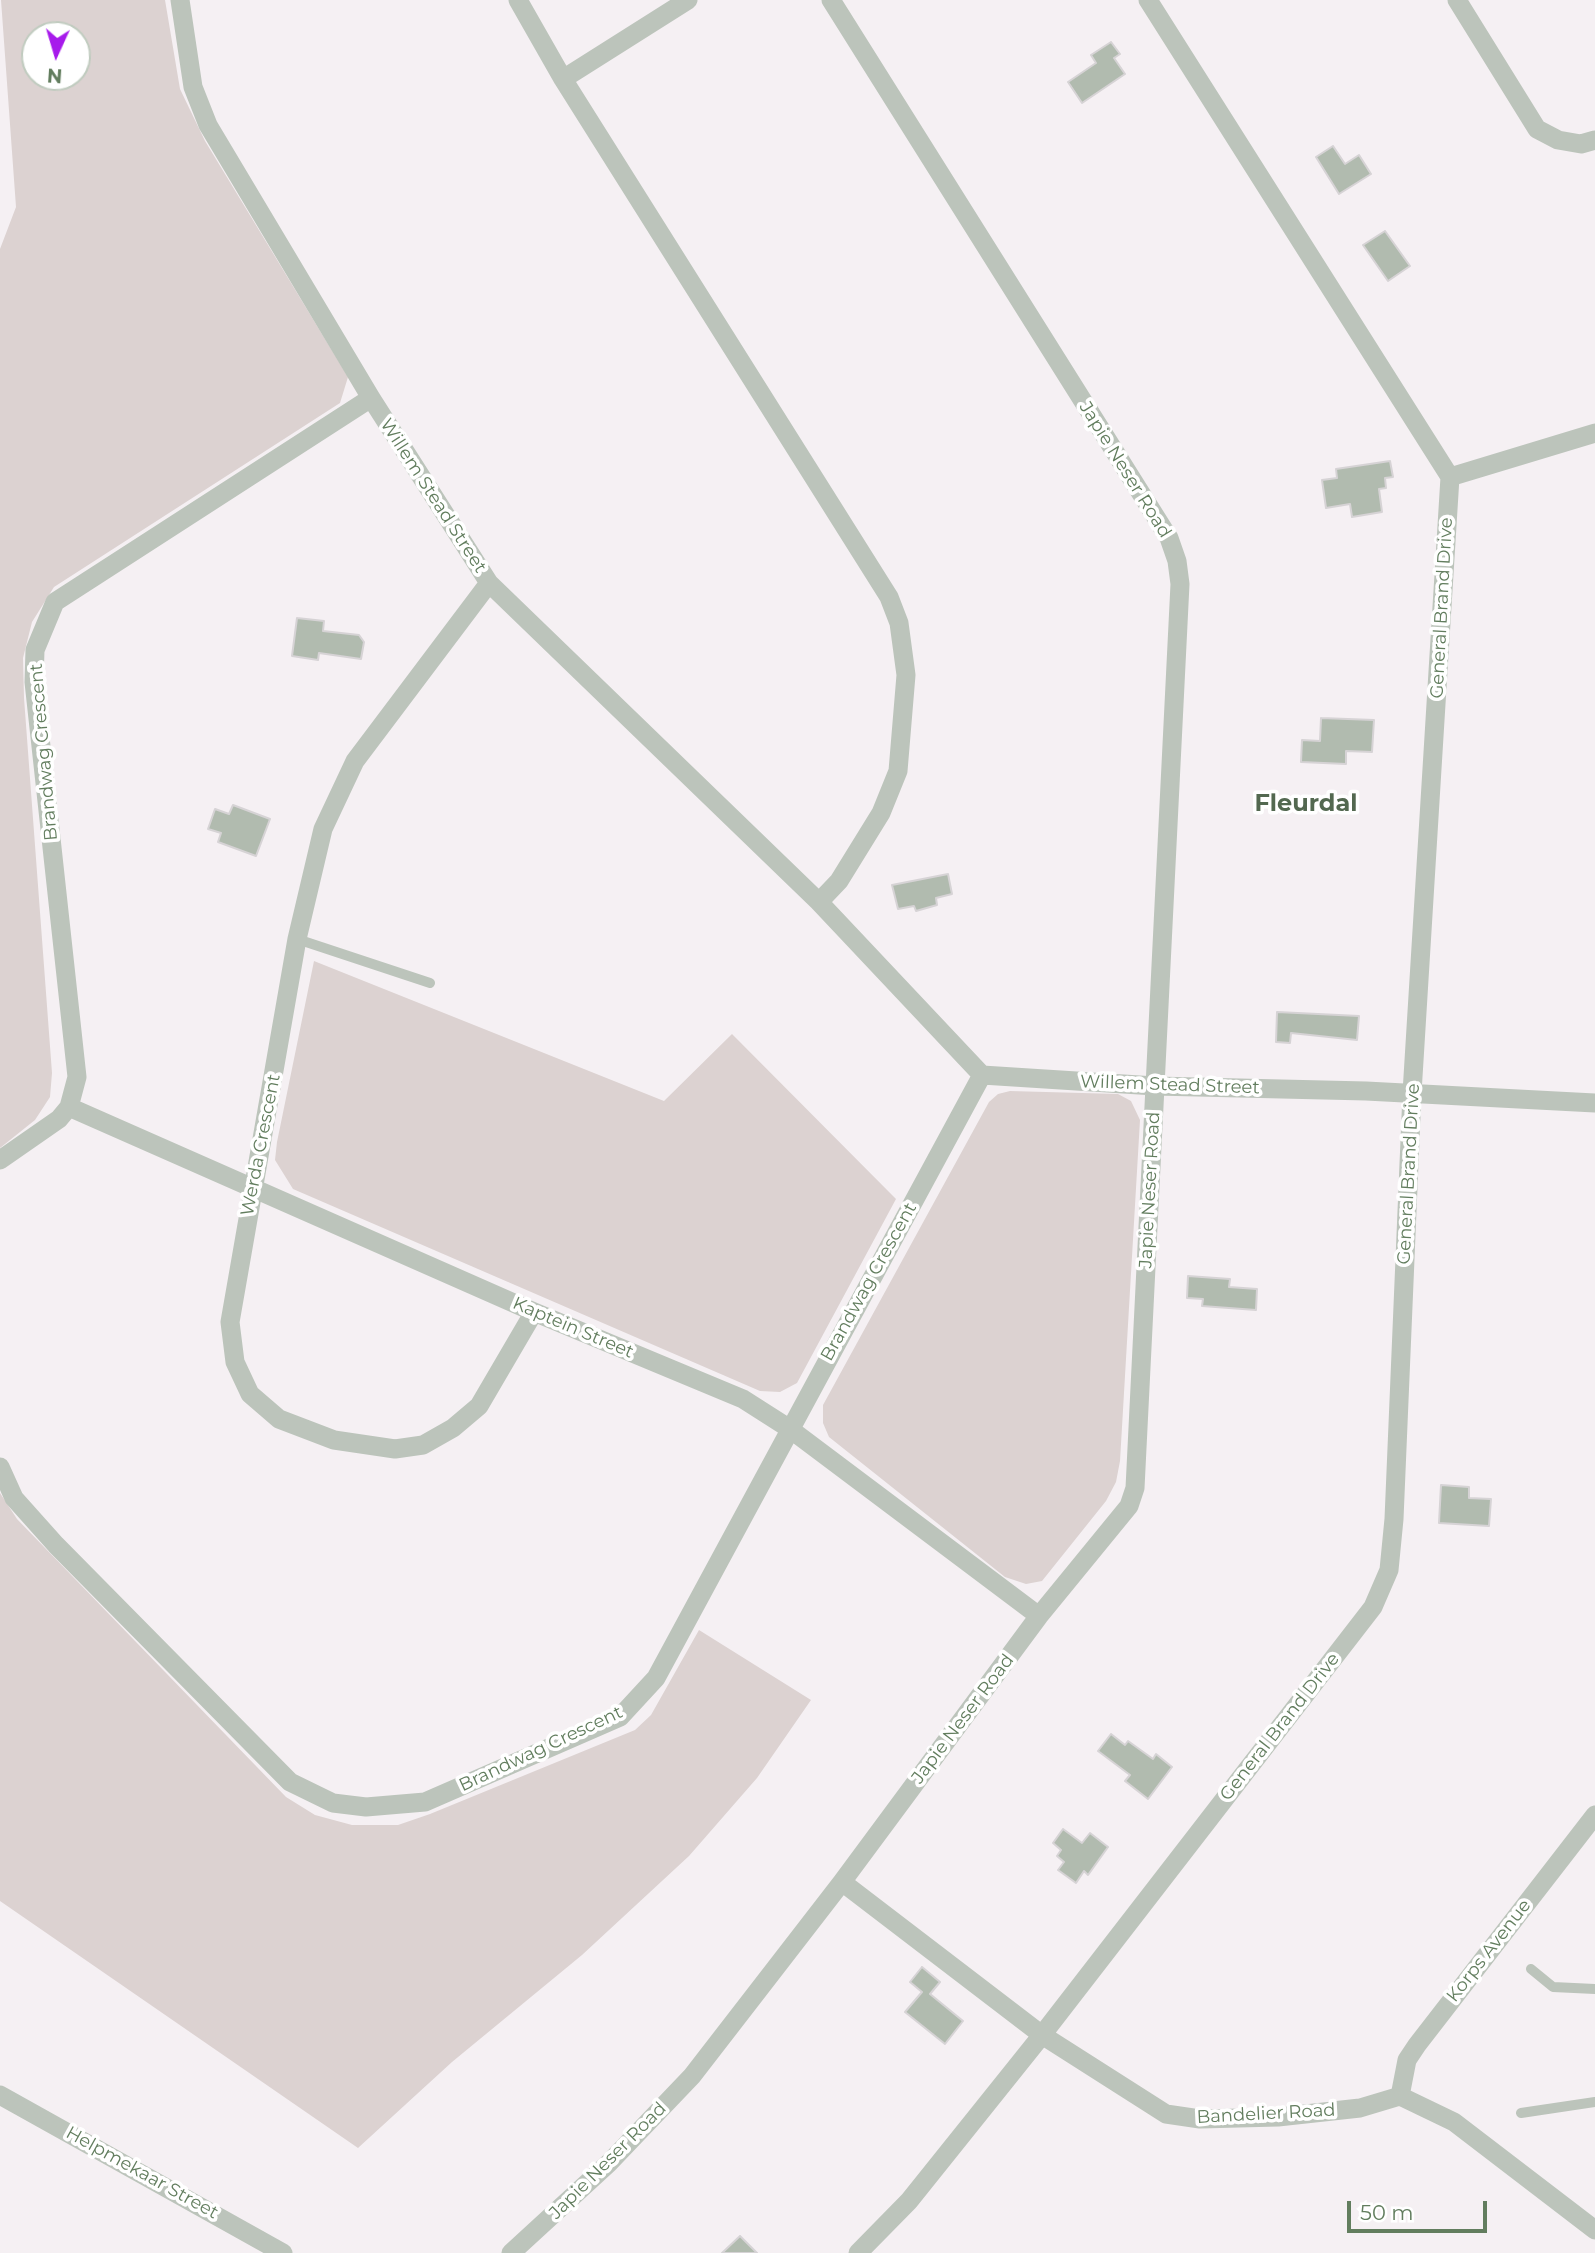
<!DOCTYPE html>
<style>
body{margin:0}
#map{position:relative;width:1595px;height:2253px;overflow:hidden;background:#f5f0f3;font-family:Montserrat,sans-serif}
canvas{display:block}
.north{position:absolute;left:21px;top:21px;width:70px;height:70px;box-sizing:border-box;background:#fff;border:2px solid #c0cbbf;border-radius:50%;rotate:184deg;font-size:19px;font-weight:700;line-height:28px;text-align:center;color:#627d5e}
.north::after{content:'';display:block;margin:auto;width:24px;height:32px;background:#a71aeb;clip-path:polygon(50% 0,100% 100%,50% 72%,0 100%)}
.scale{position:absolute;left:1347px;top:2201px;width:140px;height:32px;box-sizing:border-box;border:4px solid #627d5e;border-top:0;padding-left:9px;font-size:21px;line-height:24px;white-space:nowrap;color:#627d5e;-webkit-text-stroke:5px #fff;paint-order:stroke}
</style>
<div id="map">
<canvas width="1595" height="2253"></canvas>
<div class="north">N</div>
<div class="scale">50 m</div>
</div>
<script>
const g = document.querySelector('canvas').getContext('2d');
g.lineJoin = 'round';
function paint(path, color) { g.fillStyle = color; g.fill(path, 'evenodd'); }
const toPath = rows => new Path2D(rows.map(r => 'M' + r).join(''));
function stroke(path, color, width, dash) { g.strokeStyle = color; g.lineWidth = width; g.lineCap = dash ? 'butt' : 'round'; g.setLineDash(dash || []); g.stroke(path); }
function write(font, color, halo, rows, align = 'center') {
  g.font = font + ' Montserrat,sans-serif'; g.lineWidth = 7; g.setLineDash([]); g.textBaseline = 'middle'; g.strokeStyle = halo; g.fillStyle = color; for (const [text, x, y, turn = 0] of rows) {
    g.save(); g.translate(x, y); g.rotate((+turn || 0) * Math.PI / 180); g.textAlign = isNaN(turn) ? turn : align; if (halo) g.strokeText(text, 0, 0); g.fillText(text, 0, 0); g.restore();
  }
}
const green = toPath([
 [1,0,165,0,180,89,205,141,348,377,340,403,54,587,32,622,23,658,24,698,52,1073,50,1097,35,1120,0,1148,0,249,16,207],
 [35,35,77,35,77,77,35,77],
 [314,961,664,1101,732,1034,896,1199,797,1383,780,1392,760,1391,293,1189,275,1160,277,1142],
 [1010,1091,1118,1094,1131,1101,1140,1120,1120,1461,1116,1482,1106,1501,1042,1581,1026,1584,1005,1577,829,1437,823,1423,823,1405,989,1102,998,1094],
 [0,1493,17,1519,286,1797,315,1815,352,1825,398,1825,430,1814,635,1730,651,1715,699,1630,811,1700,757,1778,689,1856,582,1955,452,2062,358,2148,0,1901]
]);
const building = toPath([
 [1111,42,1120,54,1114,58,1125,74,1082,103,1068,82,1096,63,1091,55,1111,42],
 [1333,146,1345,164,1359,155,1371,174,1339,194,1316,157,1333,146],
 [1385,231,1410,266,1388,281,1363,245,1385,231],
 [1390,461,1393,477,1385,478,1386,488,1379,489,1382,512,1352,517,1350,504,1326,508,1322,480,1337,478,1336,469,1390,461],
 [297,618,324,621,323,631,359,635,364,642,361,659,319,653,318,660,292,656,297,618],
 [1321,718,1374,720,1372,752,1346,751,1346,764,1301,762,1302,740,1320,741,1321,718],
 [233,805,270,819,256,856,218,842,221,833,208,829,215,809,229,814,233,805],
 [948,874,952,894,936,898,937,905,916,911,914,906,898,909,892,885,948,874],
 [1277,1012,1359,1016,1357,1040,1291,1033,1290,1043,1276,1042,1277,1012],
 [1188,1276,1230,1279,1229,1287,1257,1289,1256,1310,1202,1306,1203,1299,1187,1298,1188,1276],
 [1441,1485,1469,1487,1469,1498,1491,1499,1489,1526,1439,1523,1441,1485],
 [1111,1734,1125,1745,1128,1741,1153,1759,1156,1754,1172,1767,1148,1799,1125,1781,1130,1775,1098,1751,1111,1734],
 [1063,1829,1082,1843,1090,1833,1108,1847,1088,1875,1084,1871,1076,1883,1058,1870,1064,1862,1057,1856,1061,1850,1053,1843,1063,1829],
 [922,1967,940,1982,930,1994,963,2021,945,2044,905,2012,922,1992,910,1982,922,1967],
 [740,2236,757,2253,722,2253,740,2236]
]);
const lane = toPath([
 [297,939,430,983],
 [1531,1969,1553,1987,1595,1989],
 [1521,2113,1595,2102]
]);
const street = toPath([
 [180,0,193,87,208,125,371,398,489,583,819,902,982,1075,1155,1086,1366,1091,1595,1103],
 [518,0,563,79,889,597,899,623,906,675,898,771,881,813,839,881,819,902],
 [1457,0,1537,129,1558,140,1581,144,1595,140],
 [563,79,688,0],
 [1450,477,1595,433],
 [489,583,355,761,323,829,297,939,230,1322,235,1362,250,1394,279,1419,334,1440,395,1449,423,1445,453,1428,479,1406,534,1312],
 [69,1107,534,1312,743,1399,790,1429,1039,1616],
 [0,1160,59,1119,69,1107,77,1077,34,682,35,650,55,602,371,398],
 [0,1467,14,1498,56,1545,290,1782,333,1803,366,1807,425,1802,620,1717,656,1678,982,1075],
 [842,1882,1042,2035,1166,2114,1200,2119,1278,2117,1360,2108,1400,2096,1454,2122,1595,2230],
 [0,2095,283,2253],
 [1400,2096,1407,2060,1417,2045,1595,1815],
 [511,2253,609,2163,692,2076,842,1882,1039,1616,1129,1506,1135,1488,1180,584,1177,561,1169,538,831,0],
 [858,2253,909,2201,1042,2035,1373,1607,1389,1570,1394,1519,1412,1093,1450,477,1148,0]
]);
const streetNames = [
 ["Japie Neser Road",1125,470,58],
 ["Willem Stead Street",433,496,57],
 ["General Brand Drive",1442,608,-87],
 ["Brandwag Crescent",44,752,-95],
 ["Willem Stead Street",1170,1085,2],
 ["Werda Crescent",261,1145,-79],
 ["General Brand Drive",1409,1174,-87],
 ["Japie Neser Road",1150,1190,-87],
 ["Brandwag Crescent",869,1282,-61],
 ["Kaptein Street",573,1328,23],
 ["Japie Neser Road",963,1719,-53],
 ["General Brand Drive",1280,1727,-52],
 ["Brandwag Crescent",541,1749,-25],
 ["Korps Avenue",1489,1951,-52],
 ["Bandelier Road",1266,2114,-3],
 ["Japie Neser Road",608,2161,-45],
 ["Helpmekaar Street",142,2173,29]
];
const districtNames = [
 ["Fleurdal",1306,804]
];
paint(green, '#dcd2d1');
paint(building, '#b1bbaf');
stroke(building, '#d6d3d5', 2);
stroke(lane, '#bcc4bb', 10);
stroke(street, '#bcc4bb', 19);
write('18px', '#627d5e', '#fff', streetNames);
write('bold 24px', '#536850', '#fff', districtNames);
</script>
